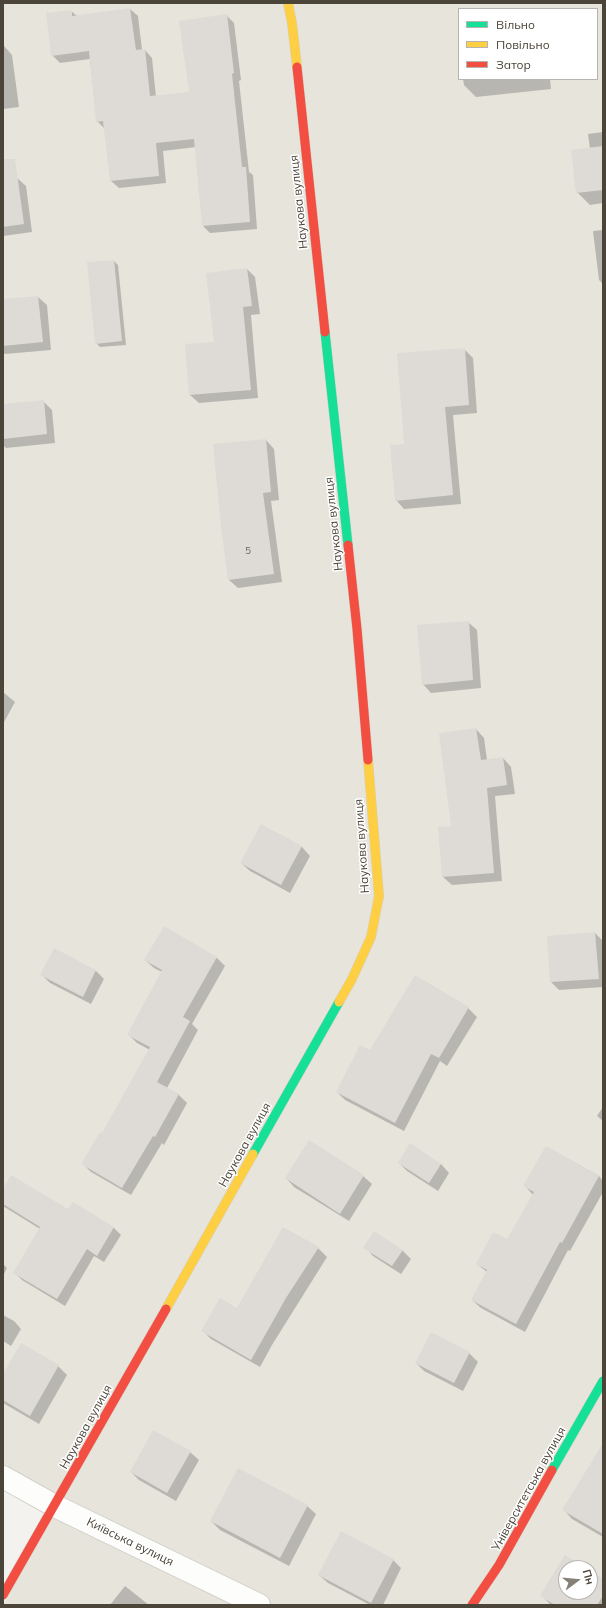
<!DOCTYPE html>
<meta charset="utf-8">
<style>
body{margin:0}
#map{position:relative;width:606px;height:1608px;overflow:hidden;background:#f4f2ee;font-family:Mulish,sans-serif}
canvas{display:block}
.frame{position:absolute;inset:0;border:4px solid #4b4439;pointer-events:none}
.legend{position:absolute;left:458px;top:8px;width:140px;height:72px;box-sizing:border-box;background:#fff;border:1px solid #b7b4b0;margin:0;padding:5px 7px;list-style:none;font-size:12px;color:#4b4439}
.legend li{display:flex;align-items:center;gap:8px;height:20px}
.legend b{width:20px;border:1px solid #b7b4b0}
.north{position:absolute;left:558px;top:1560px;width:40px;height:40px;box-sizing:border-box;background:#fff;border:1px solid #b7b4b0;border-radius:50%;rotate:74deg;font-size:11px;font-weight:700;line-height:16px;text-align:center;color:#4b4439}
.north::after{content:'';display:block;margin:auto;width:14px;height:18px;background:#868178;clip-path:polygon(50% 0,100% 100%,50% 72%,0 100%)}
</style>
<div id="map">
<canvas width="606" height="1608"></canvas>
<div class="frame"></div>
<ul class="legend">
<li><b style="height:5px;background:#16e098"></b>Вільно</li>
<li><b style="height:5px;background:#ffcf43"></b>Повільно</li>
<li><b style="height:5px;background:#f24e42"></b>Затор</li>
</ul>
<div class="north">Пн</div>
</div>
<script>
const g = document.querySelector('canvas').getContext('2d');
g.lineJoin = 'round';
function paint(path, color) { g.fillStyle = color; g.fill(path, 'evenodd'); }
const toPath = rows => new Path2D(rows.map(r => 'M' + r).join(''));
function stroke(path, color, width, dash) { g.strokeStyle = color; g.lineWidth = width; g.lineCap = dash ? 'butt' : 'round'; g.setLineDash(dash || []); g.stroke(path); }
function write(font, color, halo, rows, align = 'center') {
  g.font = font + ' Mulish,sans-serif'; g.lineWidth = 3; g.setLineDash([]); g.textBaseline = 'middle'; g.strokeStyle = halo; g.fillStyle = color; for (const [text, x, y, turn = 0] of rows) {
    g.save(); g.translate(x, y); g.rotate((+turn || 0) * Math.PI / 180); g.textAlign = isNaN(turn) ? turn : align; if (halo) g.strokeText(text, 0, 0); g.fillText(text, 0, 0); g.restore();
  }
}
const residential = toPath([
 [3,3,603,3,603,1605,3,1605,55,1506,3,1477],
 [459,9,597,9,597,79,459,79],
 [566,1568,590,1568,590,1592,566,1592]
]);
const shadow = toPath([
 [130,9,138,16,142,50,145,50,152,58,156,97,190,93,226,15,234,23,241,80,239,81,249,172,253,175,257,229,210,233,203,226,196,147,163,151,166,183,119,188,111,181,105,129,97,121,90,59,60,63,52,55,71,11,77,16],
 [4,46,12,55,19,107,3,109],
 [463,79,550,79,551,89,476,97,464,85],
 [603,132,603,203,590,205,577,192,590,149,588,134],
 [17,178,26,186,32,232,3,236,3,180],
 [603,230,603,284,599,280,593,231],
 [114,261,118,265,126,345,100,347,96,343],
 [247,269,255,277,260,314,251,315,258,398,199,403,190,395,215,343],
 [38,297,47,305,51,350,5,354,3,352,3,300],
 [464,349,473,358,477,413,453,415,461,504,404,509,396,500,405,445],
 [43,401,52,410,55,443,6,448,3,445,3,405],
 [266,440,274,449,279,500,271,501,282,582,238,588,229,580,214,445],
 [468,622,477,630,481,688,431,693,423,684],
 [3,692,15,702,3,724],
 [476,729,484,738,487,760,503,758,511,767,515,794,495,796,502,881,452,885,443,877],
 [261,825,302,847,310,856,290,893,250,871,241,863],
 [595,933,603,941,603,987,559,990,551,982],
 [54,950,96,971,104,979,91,1004,50,983,42,975],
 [217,958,225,966,192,1024,198,1030,167,1088,178,1094,187,1103,164,1145,162,1143,131,1195,91,1172,83,1164,103,1134,150,1050,137,1043,129,1035,162,972,154,968,145,960],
 [415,976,468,1008,477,1017,447,1066,440,1061,404,1131,345,1100,337,1092,370,1052],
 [603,1107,603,1121,597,1116],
 [309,1142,363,1176,372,1184,349,1221,294,1187,286,1178],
 [547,1147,599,1176,603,1181,603,1192,570,1251,568,1250,525,1332,481,1308,472,1300,487,1272,477,1264,508,1240,533,1195,525,1186],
 [399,1163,441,1164,449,1173,438,1191,407,1171],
 [3,1191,69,1211,73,1203,114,1228,121,1235,104,1262,94,1256,65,1306,22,1280,15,1273,40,1229,3,1206],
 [283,1228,318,1248,327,1257,272,1345,260,1367,211,1339,203,1331,237,1309],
 [365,1247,402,1250,411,1259,401,1274,373,1256],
 [3,1264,7,1268,3,1276],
 [3,1315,14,1321,21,1329,11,1346,3,1341],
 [469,1353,478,1362,463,1391,424,1371,416,1363],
 [58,1366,67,1375,39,1424,3,1403,3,1376],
 [603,1444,603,1537,572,1519,564,1510],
 [190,1452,199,1460,176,1501,139,1480,131,1472],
 [307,1506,316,1514,289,1566,220,1530,211,1521],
 [565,1556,584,1568,566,1568,566,1592,590,1592,590,1572,603,1580,603,1605,551,1605,541,1595],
 [393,1560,401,1568,383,1605,370,1605,328,1583,319,1575],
 [125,1586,149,1605,110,1605]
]);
const building = toPath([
 [130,8,136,50,145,49,150,96,189,92,179,21,227,14,234,73,232,74,242,167,246,167,250,222,202,226,194,139,156,143,159,176,110,181,103,121,96,122,89,51,51,56,46,13,72,10,72,16],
 [603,146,603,190,576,193,571,150],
 [3,159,15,159,24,224,3,227],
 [114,260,122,341,95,344,87,262],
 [247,268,252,306,243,307,251,390,189,395,185,344,214,342,206,273],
 [38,296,43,342,3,346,3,299],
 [465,348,469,405,445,407,453,495,395,501,390,445,404,444,397,353],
 [44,400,47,434,3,439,3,404],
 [266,439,271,492,263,493,274,574,228,580,221,527,213,444],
 [469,621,473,680,422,685,417,625],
 [476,728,481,760,503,757,507,785,487,788,494,873,442,877,438,827,451,826,439,733],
 [261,824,302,846,281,885,240,863],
 [164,926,217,957,183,1017,190,1021,157,1082,179,1094,155,1137,153,1136,122,1188,81,1164,100,1132,102,1133,150,1047,127,1035,162,970,144,960],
 [595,932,599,979,550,982,547,936],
 [54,948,96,970,83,997,40,975],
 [415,975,469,1007,439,1058,431,1054,395,1123,336,1092,360,1045,370,1050],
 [309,1140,364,1175,340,1214,285,1178],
 [410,1143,441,1164,429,1183,398,1163],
 [546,1146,599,1176,562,1243,560,1242,516,1324,471,1300,487,1270,476,1264,493,1232,507,1239,534,1192,523,1186],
 [11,1175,68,1209,73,1202,114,1227,97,1256,87,1249,57,1299,13,1273,40,1227,3,1204,3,1189],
 [283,1227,319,1247,286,1298,251,1360,201,1331,220,1298,237,1308],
 [374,1231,403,1250,392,1266,363,1248],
 [431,1332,470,1352,454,1383,415,1363],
 [21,1343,59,1365,30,1416,3,1400,3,1374],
 [153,1430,191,1451,167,1493,130,1472],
 [603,1443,603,1534,562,1510],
 [238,1468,308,1505,280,1558,210,1521],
 [341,1531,394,1559,371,1603,318,1575],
 [565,1555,586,1568,566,1568,566,1592,590,1592,590,1571,603,1579,603,1596,597,1605,555,1605,540,1596]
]);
const street = toPath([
 [3,1477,55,1506,259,1605]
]);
const fast = toPath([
 [325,332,348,545],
 [253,1154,339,1002],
 [552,1470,603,1381]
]);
const slow = toPath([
 [288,3,292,23,297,67],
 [339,1002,352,979,371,937,379,896,368,760],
 [166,1309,253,1154]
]);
const jam = toPath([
 [297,67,325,332],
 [348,545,357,629,368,760],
 [3,1595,166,1309],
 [472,1605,499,1565,552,1470]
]);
const numberNames = [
 ["5",248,551]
];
const streetNames = [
 ["Наукова вулиця",299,202,-96],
 ["Наукова вулиця",334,524,-96],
 ["Наукова вулиця",362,846,-94],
 ["Наукова вулиця",245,1145,-61],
 ["Наукова вулиця",86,1427,-61],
 ["Університетська вулиця",529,1489,-61],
 ["Київська вулиця",130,1542,26]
];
paint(residential, '#e7e4dc');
paint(shadow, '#0003');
paint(building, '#dedbd6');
stroke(street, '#d2d0cb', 24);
stroke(fast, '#d3cfc5', 10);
stroke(slow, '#d3cfc5', 10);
stroke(jam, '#d3cfc5', 10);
stroke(street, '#fdfdfc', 22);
stroke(fast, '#16e098', 9);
stroke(slow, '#ffcf43', 9);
stroke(jam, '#f24e42', 9);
write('10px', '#706a61', null, numberNames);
write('12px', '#4b4439', '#fff', streetNames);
</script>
